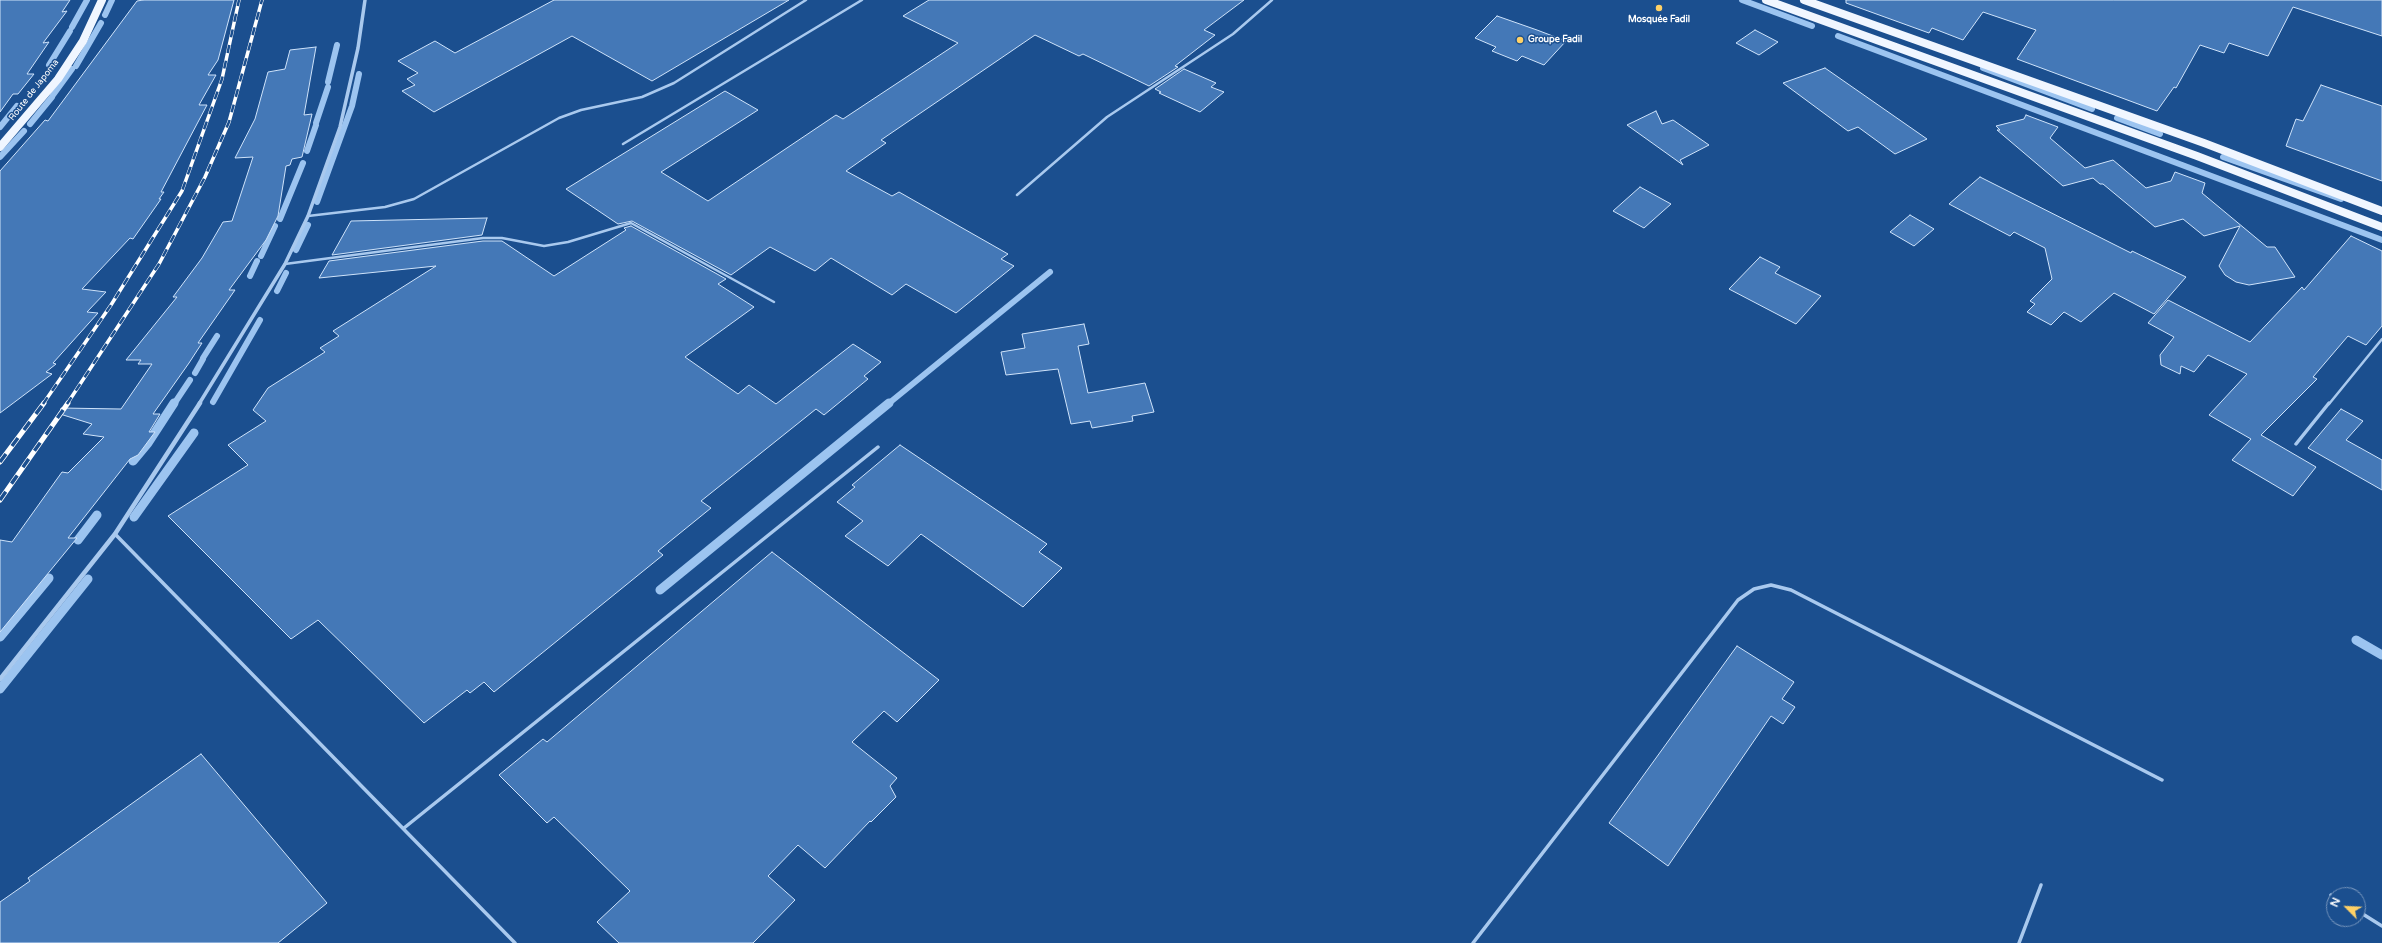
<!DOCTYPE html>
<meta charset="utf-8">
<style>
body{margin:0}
#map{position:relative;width:2382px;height:943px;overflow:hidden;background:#1b4f8f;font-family:"Varela Round",sans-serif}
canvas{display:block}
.north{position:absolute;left:2326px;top:887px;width:40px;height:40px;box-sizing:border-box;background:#1b4f8f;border:1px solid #7695bc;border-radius:50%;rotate:294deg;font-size:11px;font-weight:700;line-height:16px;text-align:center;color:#fff}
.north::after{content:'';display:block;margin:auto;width:14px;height:18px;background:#ffd166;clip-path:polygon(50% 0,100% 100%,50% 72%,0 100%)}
</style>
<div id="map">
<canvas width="2382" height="943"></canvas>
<div class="north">N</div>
</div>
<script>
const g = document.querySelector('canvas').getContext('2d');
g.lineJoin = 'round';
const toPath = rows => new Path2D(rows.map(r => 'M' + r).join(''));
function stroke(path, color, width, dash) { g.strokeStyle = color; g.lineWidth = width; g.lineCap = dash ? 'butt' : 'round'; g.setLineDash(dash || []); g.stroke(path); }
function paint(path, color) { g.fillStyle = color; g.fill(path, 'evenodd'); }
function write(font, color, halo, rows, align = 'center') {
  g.font = font + ' "Varela Round",sans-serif'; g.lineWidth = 3; g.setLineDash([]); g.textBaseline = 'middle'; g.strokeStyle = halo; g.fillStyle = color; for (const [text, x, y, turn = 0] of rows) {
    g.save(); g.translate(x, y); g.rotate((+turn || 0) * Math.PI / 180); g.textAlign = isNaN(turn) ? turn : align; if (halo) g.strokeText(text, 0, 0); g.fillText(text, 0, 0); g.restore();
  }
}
const streamFar1 = toPath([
 [1742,0,1812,26],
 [105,15,112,0],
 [72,27,87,0],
 [1838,36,2382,240],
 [49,65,70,31],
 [76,66,101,23],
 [1983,68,2092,109],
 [328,82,337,45],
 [53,95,72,69],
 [2117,118,2160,134],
 [316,123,328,87],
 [30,124,52,97],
 [0,127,17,106],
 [307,151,316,125],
 [0,157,24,131],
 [2223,157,2341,199],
 [317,202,352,106,359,74],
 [280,219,303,163],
 [296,250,308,225],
 [261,256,275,226],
 [250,276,257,261],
 [277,291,286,273],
 [203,358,217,336],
 [195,373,203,359],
 [213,402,260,320],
 [174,404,190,380],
 [888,404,1050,272]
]);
const stream = toPath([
 [133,461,148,443,174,403],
 [134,517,194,433],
 [78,540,97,515],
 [660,590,889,403],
 [0,637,49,578],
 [2356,640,2382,655],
 [0,689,88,579]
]);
const building = toPath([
 [0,0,70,0,62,12,67,11,43,43,49,42,27,74,34,74,18,94,13,94,0,112,0,0],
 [143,0,234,0,218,60,208,75,216,75,199,105,207,105,161,192,164,192,159,199,161,199,133,239,130,238,82,289,106,292,87,312,98,313,53,363,56,364,46,372,52,374,0,413,0,171,45,120,48,121,137,1,143,0],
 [554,0,789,0,652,81,572,36,434,112,402,91,415,85,407,79,418,73,398,61,435,41,455,53,554,0],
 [929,0,1244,0,1204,30,1215,35,1175,66,1178,67,1149,86,1083,54,1079,56,1035,35,881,140,886,143,846,171,892,196,899,192,1008,254,1001,259,1014,266,956,313,906,284,892,295,831,258,815,271,770,247,731,275,632,221,618,224,566,189,725,91,758,110,661,172,708,201,836,115,843,119,958,43,903,16,929,0],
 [1846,0,2382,0,2382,36,2293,7,2268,56,2229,43,2224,53,2200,45,2176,88,2174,87,2157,111,2017,59,2036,30,1983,12,1963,40,1932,28,1929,33,1846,3,1846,0],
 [1497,16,1537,30,1566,41,1544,65,1522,56,1517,61,1492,51,1496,47,1475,38,1497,16],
 [1755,30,1778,42,1759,55,1736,43,1755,30],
 [316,47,304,115,312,114,302,157,292,159,290,165,286,166,278,216,266,240,229,290,235,290,198,343,202,343,189,363,153,414,160,414,149,432,155,432,138,455,130,459,68,538,77,538,0,632,0,540,12,542,62,472,68,473,104,437,83,434,92,424,60,414,61,408,121,409,152,364,138,364,141,360,126,360,177,297,173,297,202,258,223,222,232,221,253,157,235,158,255,119,268,72,285,69,290,50,316,47],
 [1825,68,1927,139,1895,154,1858,127,1848,131,1783,83,1825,68],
 [1184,69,1216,83,1211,87,1224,92,1200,112,1159,93,1161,92,1155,89,1184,69],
 [2321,85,2382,106,2382,181,2286,146,2296,119,2303,121,2321,85],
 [1656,111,1662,124,1673,120,1709,145,1680,160,1683,165,1627,125,1656,111],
 [2026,115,2058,127,2050,138,2085,168,2113,160,2146,188,2171,181,2175,172,2205,183,2202,193,2267,247,2275,247,2295,277,2249,285,2236,282,2225,275,2219,266,2240,226,2204,236,2183,219,2155,227,2103,184,2100,184,2093,178,2063,186,1997,130,2000,130,1996,126,2024,119,2026,115],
 [1980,177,2131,253,2132,251,2186,277,2154,314,2114,293,2081,322,2064,312,2051,325,2027,312,2035,304,2030,301,2052,279,2045,248,2014,232,2010,236,1949,204,1980,177],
 [1640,187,1671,204,1644,228,1613,211,1640,187],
 [1910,215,1934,229,1914,246,1890,232,1910,215],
 [487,218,482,235,332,255,351,221,487,218],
 [631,226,726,279,718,284,754,307,685,357,738,394,749,385,776,404,853,344,881,362,864,376,868,379,824,415,816,409,701,501,711,508,658,551,663,555,494,692,484,682,470,693,467,690,424,723,318,620,291,639,168,516,248,465,228,445,266,421,253,410,268,388,325,352,320,348,339,336,333,331,436,266,319,278,329,261,483,241,502,241,554,276,626,230,624,228,631,226],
 [2351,236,2382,251,2382,326,2366,345,2348,336,2313,377,2317,379,2261,435,2316,467,2293,496,2232,460,2251,439,2209,415,2247,374,2208,355,2194,372,2181,366,2180,374,2161,365,2160,355,2174,337,2148,323,2168,300,2250,342,2302,287,2304,290,2351,236],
 [1760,257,1780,267,1775,273,1821,296,1796,324,1729,289,1760,257],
 [1084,324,1089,344,1078,346,1088,393,1145,383,1154,412,1132,416,1133,421,1092,428,1090,421,1071,424,1058,369,1006,375,1001,352,1025,348,1022,334,1084,324],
 [2341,409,2363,421,2346,440,2382,460,2382,490,2308,448,2341,409],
 [900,445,1047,544,1039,552,1062,568,1023,607,921,534,888,566,845,536,863,521,837,502,855,487,852,485,900,445],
 [772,552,939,680,897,722,884,711,852,742,897,778,890,786,896,797,871,822,870,821,825,868,798,845,768,876,795,900,753,943,619,943,597,922,630,891,554,817,547,823,499,775,543,739,547,742,772,552],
 [1737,646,1794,682,1782,699,1795,707,1783,724,1771,716,1668,866,1609,823,1737,646],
 [201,754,327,903,278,943,0,943,0,902,30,881,28,878,201,754]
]);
const laneFar1 = toPath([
 [623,144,862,0],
 [1017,195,1107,117,1233,34,1272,0],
 [308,216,385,207,414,199,559,118,581,110,642,97,674,83,806,0],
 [285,264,483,238,502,238,544,246,568,242,631,223,774,302],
 [2329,404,2382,339]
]);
const lane = toPath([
 [2296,444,2329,403],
 [115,534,515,943],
 [404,828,878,447],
 [2331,895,2334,897],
 [2358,911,2382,926],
 [1473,943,1738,600,1754,589,1771,585,1791,590,2162,780],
 [2019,943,2041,885]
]);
const streetFar1 = toPath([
 [199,404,285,264,308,216,340,127,358,48,365,0]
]);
const street = toPath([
 [0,679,115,534,200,403]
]);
const primary = toPath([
 [1766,0,2197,156,2382,227],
 [1804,0,2204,143,2382,211],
 [0,147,58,79,83,41,102,0]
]);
const railFar1 = toPath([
 [43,404,111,305,182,191,222,79,239,0],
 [67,404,159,264,205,177,229,122,262,0]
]);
const rail = toPath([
 [0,462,44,403],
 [0,500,68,403]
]);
const markers = [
 [1659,8,4,"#ffd166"],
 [1520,40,4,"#ffd166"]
];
const farPoinames = [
 ["Mosquée Fadil",1659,20],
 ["Groupe Fadil",1528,40,"left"]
];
const farStreetnames = [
 ["Route de Japoma",34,90,-52]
];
stroke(streamFar1, '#9cc4f0', 6);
stroke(stream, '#9cc4f0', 9);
paint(building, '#4478b7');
stroke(building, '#cfe3fa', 1);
stroke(laneFar1, '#a9c9ee', 2.5);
stroke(lane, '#a9c9ee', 3.5);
stroke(streetFar1, '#a9c9ee', 3.5);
stroke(street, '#a9c9ee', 4.5);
stroke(primary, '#f0f6ff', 8);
stroke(railFar1, '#fff', 3.5);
stroke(rail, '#fff', 5);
stroke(railFar1, '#1b4f8f', 2.5, [8]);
stroke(rail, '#1b4f8f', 3.5, [10]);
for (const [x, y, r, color] of markers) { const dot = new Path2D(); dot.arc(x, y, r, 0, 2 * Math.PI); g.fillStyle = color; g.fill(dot); stroke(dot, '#1b4f8f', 1.5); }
write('bold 9px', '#fff', '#1b4f8f', farPoinames);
write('9px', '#fff', '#1b4f8f', farStreetnames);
</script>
